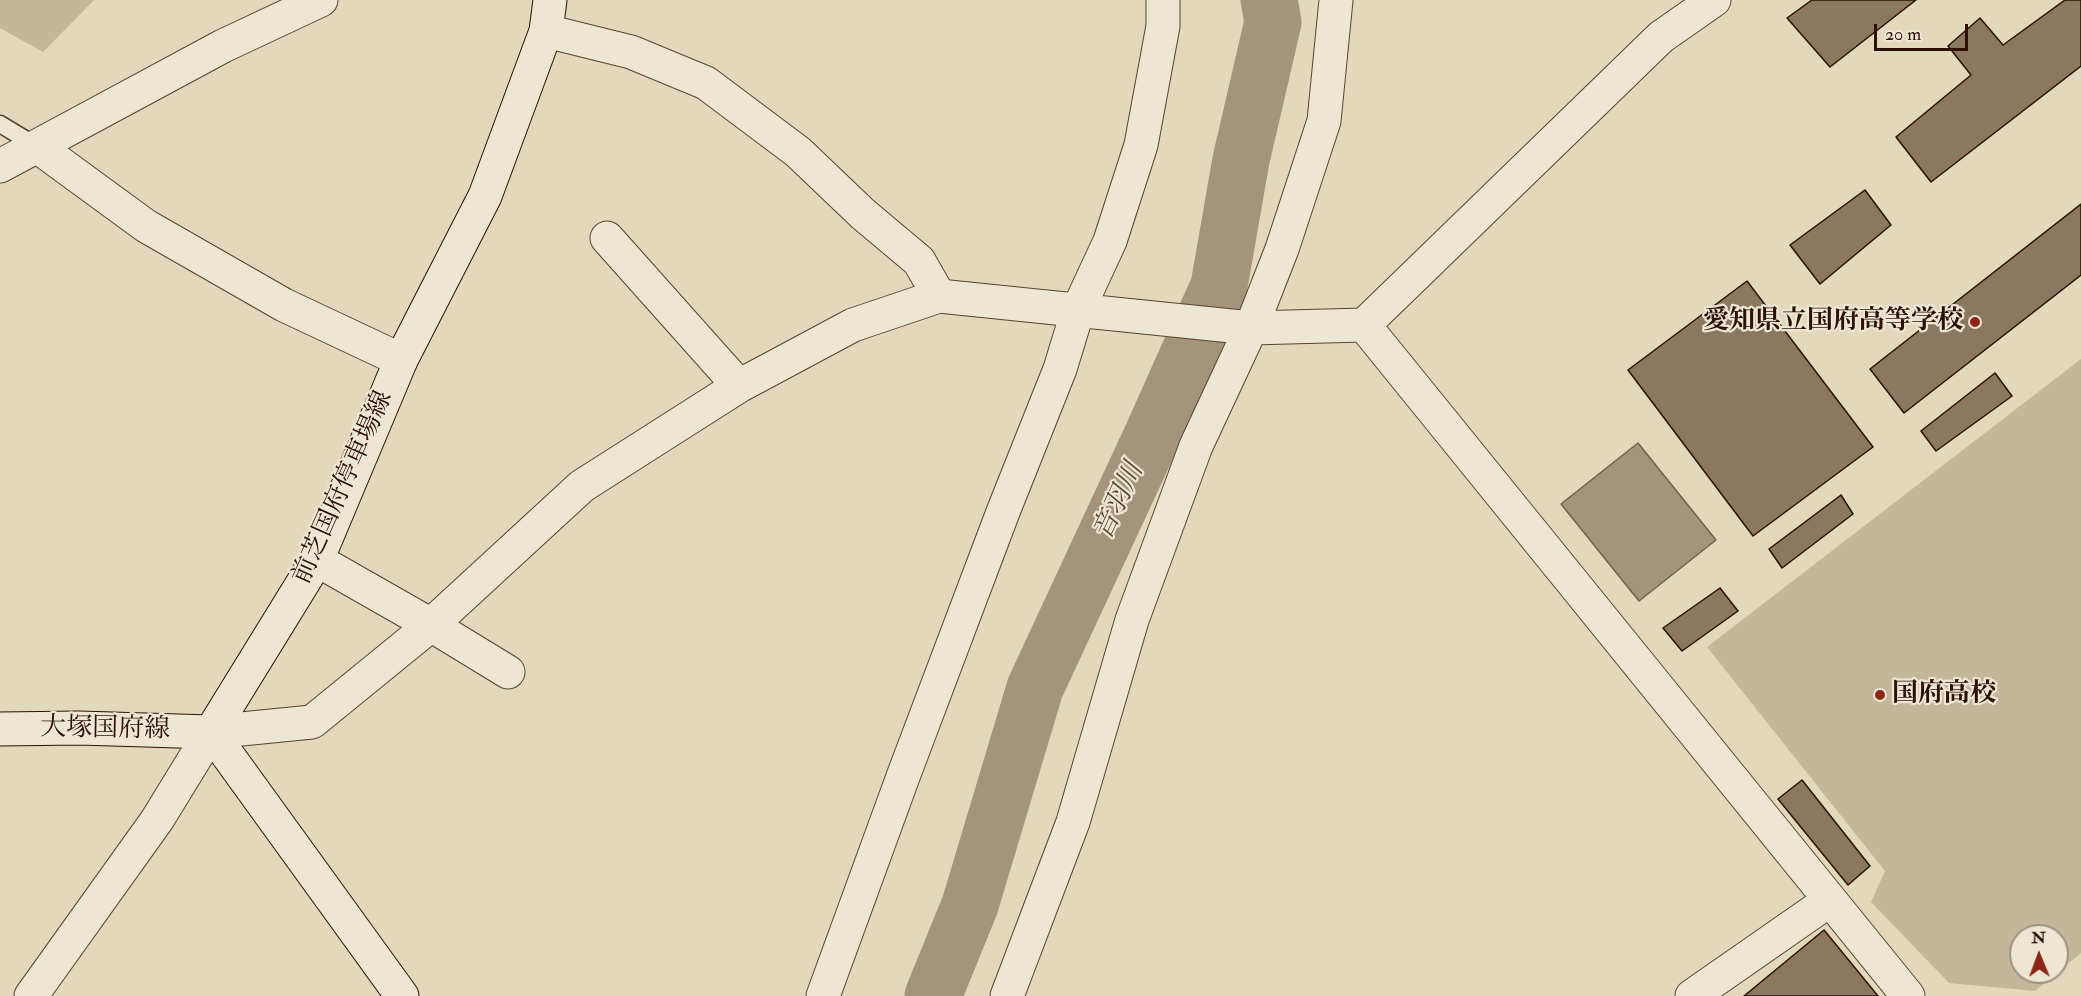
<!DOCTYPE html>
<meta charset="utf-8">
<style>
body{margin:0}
#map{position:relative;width:2081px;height:996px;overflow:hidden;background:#e2d8bb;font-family:"IM FELL Double Pica",serif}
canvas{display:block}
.north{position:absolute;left:2009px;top:924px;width:60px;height:60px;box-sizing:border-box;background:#ece6d3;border:2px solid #9f917f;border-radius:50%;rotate:359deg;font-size:16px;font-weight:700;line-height:24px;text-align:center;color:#2c1100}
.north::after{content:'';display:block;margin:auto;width:21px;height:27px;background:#8f2418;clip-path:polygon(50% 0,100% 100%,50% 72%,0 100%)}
.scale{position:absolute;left:1874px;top:24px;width:94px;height:27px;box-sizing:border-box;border:3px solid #2c1100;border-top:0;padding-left:8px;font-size:18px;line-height:21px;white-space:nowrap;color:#2c1100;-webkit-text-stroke:4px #ece6d3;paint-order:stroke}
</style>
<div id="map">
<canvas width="2081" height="996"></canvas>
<div class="north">N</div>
<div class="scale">20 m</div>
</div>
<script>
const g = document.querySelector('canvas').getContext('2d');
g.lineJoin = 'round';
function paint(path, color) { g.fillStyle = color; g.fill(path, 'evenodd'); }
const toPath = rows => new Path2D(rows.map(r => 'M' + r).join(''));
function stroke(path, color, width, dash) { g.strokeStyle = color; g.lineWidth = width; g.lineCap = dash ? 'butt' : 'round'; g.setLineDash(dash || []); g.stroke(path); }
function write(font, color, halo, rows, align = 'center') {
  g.font = font + ' "IM FELL Double Pica","Noto Serif JP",serif'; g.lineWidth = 4.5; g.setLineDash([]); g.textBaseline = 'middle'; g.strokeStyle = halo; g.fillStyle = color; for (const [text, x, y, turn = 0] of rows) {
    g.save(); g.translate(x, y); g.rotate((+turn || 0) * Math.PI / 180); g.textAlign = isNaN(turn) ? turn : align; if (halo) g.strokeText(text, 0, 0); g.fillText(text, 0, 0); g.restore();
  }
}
const green = toPath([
 [0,0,94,0,43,52,0,28],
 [2081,359,2081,953,2035,991,1949,983,1871,902,1885,871,1707,647],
 [2021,936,2057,936,2057,972,2021,972]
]);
const water = toPath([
 [1638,443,1716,540,1639,601,1561,504,1638,443]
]);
const river = toPath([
 [933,996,970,905,1035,688,1153,434,1219,286,1241,160,1273,22,1269,0]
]);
const building = toPath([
 [1812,0,1916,0,1830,67,1787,18,1812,0],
 [2065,0,2081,0,2081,66,1931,182,1896,137,1971,75,1948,46,1980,18,2003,45,2065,0],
 [1865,190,1891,225,1820,284,1790,245,1865,190],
 [2081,204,2081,275,1904,413,1870,369,2081,204],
 [1747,281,1873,447,1753,536,1628,370,1747,281],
 [1995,373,2012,396,1936,451,1921,431,1995,373],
 [1841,495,1853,514,1782,568,1769,549,1841,495],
 [1720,588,1738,611,1682,651,1663,628,1720,588],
 [1802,780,1870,866,1848,885,1778,799,1802,780],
 [1824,930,1878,996,1744,996,1824,930]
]);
const service = toPath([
 [0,124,38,147]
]);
const minor = toPath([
 [546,31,631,52,706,83,798,152,863,214,919,261,939,296],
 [38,147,146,226,284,305,401,360],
 [0,166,223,46,321,0],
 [607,238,739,386],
 [1364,325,1908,996],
 [317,560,431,625,508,672],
 [31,996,157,820,211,732,312,722,431,625,582,486,739,386,853,325,939,296,1251,328,1364,325,1661,37,1714,0],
 [823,996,904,774,1003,512,1060,369,1078,310,1110,241,1141,145,1163,26,1163,0],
 [1007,996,1073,822,1132,620,1196,446,1251,328,1282,249,1324,121,1336,0],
 [1692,996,1830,900]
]);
const secondary = toPath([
 [0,729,79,728,211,732],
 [211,732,317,560,401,360,485,196,546,31,550,0],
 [211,732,402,996]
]);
const markers = [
 [1975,322,6,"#8f2418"],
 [1880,695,6,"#8f2418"]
];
const poiNames = [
 ["愛知県立国府高等学校",1963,322],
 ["国府高校",1892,695,"left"]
];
const streetNames = [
 ["前芝国府停車場線",344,488,-66],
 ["大塚国府線",105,730,1]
];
const waterNames = [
 ["音羽川",1120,502,-65]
];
paint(green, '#c3b69b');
paint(water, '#a4947b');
stroke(water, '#74604a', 1.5);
stroke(river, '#a4947b', 57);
paint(building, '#8b7861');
stroke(building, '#2c1100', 1.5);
stroke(service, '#5a432f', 19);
stroke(minor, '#5a432f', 35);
stroke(secondary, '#2c1100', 35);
stroke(service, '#ece6d3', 16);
stroke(minor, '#ece6d3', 33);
stroke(secondary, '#ece6d3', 33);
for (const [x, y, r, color] of markers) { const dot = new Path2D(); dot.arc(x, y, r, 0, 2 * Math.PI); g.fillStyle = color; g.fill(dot); stroke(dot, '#ece6d3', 2); }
write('bold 26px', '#2c1100', '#ece6d3', poiNames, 'right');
write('26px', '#2c1100', '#ece6d3', streetNames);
write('italic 27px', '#5c4531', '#ece6d3', waterNames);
</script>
